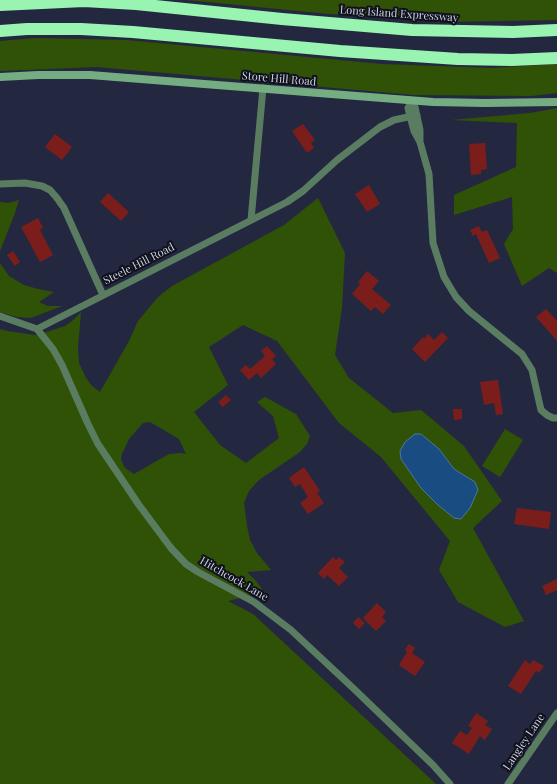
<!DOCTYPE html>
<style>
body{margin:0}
canvas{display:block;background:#232740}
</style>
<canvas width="557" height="784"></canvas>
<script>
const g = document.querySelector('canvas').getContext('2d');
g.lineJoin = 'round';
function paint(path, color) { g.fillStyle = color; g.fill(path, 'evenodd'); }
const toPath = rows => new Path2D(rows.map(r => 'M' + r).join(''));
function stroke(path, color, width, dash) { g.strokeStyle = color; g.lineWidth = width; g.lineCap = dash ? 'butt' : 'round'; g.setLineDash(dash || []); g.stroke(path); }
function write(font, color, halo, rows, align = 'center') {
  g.font = font + ' "Playfair Display",serif'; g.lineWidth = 4; g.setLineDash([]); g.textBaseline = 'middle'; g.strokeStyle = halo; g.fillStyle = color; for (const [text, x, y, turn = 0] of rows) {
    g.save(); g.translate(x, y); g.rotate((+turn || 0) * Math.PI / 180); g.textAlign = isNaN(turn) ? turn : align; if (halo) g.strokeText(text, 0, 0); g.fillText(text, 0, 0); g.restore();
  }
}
const green = toPath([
 [187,0,557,0,557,20,441,22,329,14],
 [35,38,126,40,382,64,491,68,557,64,557,93,532,96,414,95,97,67,0,71,0,41],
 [557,108,557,273,549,268,522,286,504,244,513,229,512,197,454,215,454,195,516,167,517,123,451,120,530,113],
 [318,198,345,253,342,308,335,355,349,378,393,413,421,410,464,446,502,501,473,528,524,621,505,627,458,602,439,570,450,541,381,457,339,423,277,341,243,325,209,347,228,385,194,412,220,445,246,463,279,438,273,416,257,402,265,397,296,414,310,436,307,444,300,452,259,480,249,491,244,503,247,526,250,540,257,553,271,570,247,572,256,581,264,592,228,601,253,614,436,784,0,784,0,329,7,331,35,335,47,332,65,326,72,321,81,312,78,348,79,363,86,378,92,386,100,392,129,341,138,321,158,297,172,286,284,225],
 [150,422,179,439,186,454,181,453,169,454,134,474,125,468,123,464,121,459,122,454,129,439,143,423],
 [421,434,439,449,454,469,466,476,461,519,454,518,438,505,421,488,401,459],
 [19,200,15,213,0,251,0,202,9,203],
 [0,263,9,276,24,285,38,289,54,292,39,302,48,306,62,306,31,318,17,317,0,312],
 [505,429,523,440,500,477,482,466]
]);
const water = toPath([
 [415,434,421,434,439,449,454,469,475,482,478,490,470,508,461,519,454,518,438,505,421,488,401,459,400,451,405,442,415,434]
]);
const building = toPath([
 [303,124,315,140,311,143,314,148,307,153,292,131],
 [55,134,72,147,62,160,45,147],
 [485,143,487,169,481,170,481,174,471,175,469,144],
 [369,185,380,204,367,212,355,194],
 [108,193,129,212,121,221,100,202],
 [38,218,43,228,40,230,53,255,40,262,21,227],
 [479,226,482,232,487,230,500,258,489,263,476,234,473,236,470,230],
 [13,251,20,262,15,266,7,255],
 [367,271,379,281,372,289,391,305,383,314,375,307,371,311,352,294,360,284,358,282],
 [546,309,557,321,557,341,536,317],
 [442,332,448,338,425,362,412,349,423,337,424,339,428,334,434,340],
 [267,346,276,356,272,359,276,364,261,378,257,373,249,380,240,370,246,365,250,369,265,356,261,351],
 [498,380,503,414,496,415,494,403,484,405,480,382],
 [226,395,231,400,223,407,218,402],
 [453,409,462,409,462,419,454,420],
 [304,467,320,491,317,493,324,503,308,514,300,503,308,497,300,484,295,487,289,478],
 [517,508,551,512,549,529,514,524],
 [333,557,336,560,339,557,345,562,339,568,348,577,339,586,327,575,324,579,318,573],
 [557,579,557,590,546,595,542,586],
 [377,603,386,612,382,617,386,621,376,631,363,618],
 [358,617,365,623,359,629,353,623],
 [409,644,415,648,412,653,425,662,415,676,399,665,407,652,405,650],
 [525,660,530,664,533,660,544,666,539,673,536,671,521,694,508,686],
 [476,713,488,721,485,725,492,729,485,740,480,736,469,754,452,743,460,731,467,735,472,728,468,726]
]);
const street = toPath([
 [412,101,415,107,420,130,420,142,414,131,408,108,412,101],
 [420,142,429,174,433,243,444,277,456,297,469,311,522,354,532,370,541,410,547,415,553,418,557,418],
 [0,184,25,183,42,186,50,190,57,198,64,208,103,295],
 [251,220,263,88],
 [0,316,37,329,53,349,62,365,88,424,98,444,139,505,171,548,186,564,198,572,254,602,291,630,353,688,433,765,450,784],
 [37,329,287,202,303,191,337,160,380,127,394,120,417,115],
 [508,784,557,713]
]);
const secondary = toPath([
 [0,77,38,75,90,75,433,102,485,103,557,102]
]);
const highway = toPath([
 [0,5,84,1,136,4,282,19,412,30,513,32,557,30],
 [0,31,27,29,81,29,133,32,340,51,458,59,512,60,557,58]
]);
const streetNames = [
 ["Long Island Expressway",399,14,4],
 ["Store Hill Road",279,79,5],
 ["Steele Hill Road",139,264,-27],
 ["Hitchcock Lane",234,579,30],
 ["Langley Lane",524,742,-56]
];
paint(green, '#305206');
paint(water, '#194d81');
stroke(water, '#4f759e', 1);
paint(building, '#7b1e1b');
stroke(street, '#5a7d62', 7);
stroke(secondary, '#75ad82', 8);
stroke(highway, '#9af4b1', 12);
write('11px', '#ced2e2', '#0f111c', streetNames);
</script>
